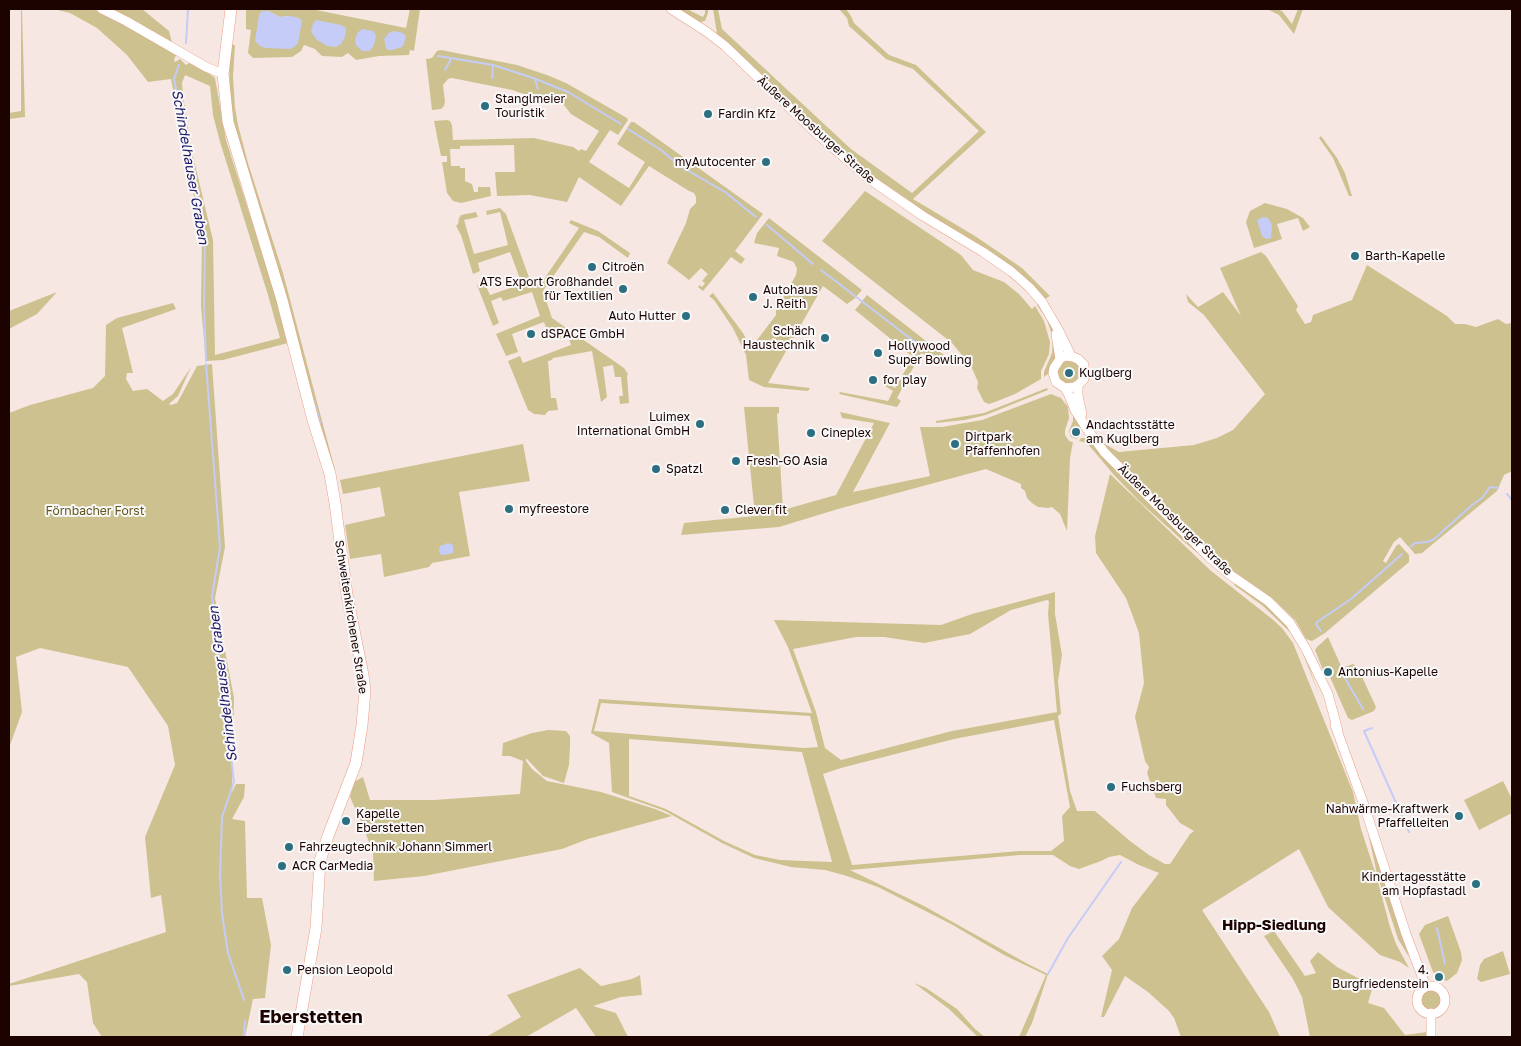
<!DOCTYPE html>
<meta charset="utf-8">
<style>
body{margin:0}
#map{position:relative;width:1521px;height:1046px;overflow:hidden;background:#f7e7e2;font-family:"Golos Text",sans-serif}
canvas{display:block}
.frame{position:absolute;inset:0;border:10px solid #1c0300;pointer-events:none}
</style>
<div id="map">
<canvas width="1521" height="1046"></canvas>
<div class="frame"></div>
</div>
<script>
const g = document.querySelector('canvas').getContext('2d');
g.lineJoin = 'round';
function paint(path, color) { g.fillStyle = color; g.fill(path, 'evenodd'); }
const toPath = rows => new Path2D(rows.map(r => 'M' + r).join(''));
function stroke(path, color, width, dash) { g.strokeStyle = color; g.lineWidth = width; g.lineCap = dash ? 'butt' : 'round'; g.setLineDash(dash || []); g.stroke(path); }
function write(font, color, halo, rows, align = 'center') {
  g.font = font + ' "Golos Text",sans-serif'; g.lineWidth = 4; g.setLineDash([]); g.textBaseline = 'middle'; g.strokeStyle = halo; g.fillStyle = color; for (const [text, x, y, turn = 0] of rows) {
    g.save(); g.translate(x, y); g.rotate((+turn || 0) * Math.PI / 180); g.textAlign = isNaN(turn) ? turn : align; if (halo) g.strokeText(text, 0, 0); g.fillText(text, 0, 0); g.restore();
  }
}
const green = toPath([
 [21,9,22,9,25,117,9,119,9,113,21,111],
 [53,9,93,9,115,19,173,52,176,55,174,60,175,62,180,59,186,65,189,63,193,64,203,69,215,78,226,140,275,294,288,343,223,360,206,361,201,306,202,237,171,79,148,82,127,55,97,28,70,13],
 [185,75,210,86,213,115,220,142,268,295,280,338,215,355,213,240,191,148,183,96,182,83],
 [109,9,142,9,169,31,173,47],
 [246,9,311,9,406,28,410,9,420,9,414,51,410,50,409,55,379,56,356,60,348,53,342,57,322,56,315,49,304,45,301,51,292,57,253,58,248,53,251,30,246,29],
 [268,11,280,17,290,16,255,41],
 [676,9,687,9,703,17,705,13,705,9,708,9,708,13,705,21,700,22],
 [713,9,718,9,722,29,851,149,912,193,979,131,913,69,886,59,849,26,847,18,839,9,846,9,851,16,854,23,889,55,916,65,986,132,913,199,975,236,1022,268,1050,296,1045,299,868,174,717,34],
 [1267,9,1277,9,1282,11,1292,24,1298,9,1303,9,1294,34,1279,15],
 [232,45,235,45,233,77,235,107,238,125,248,163,283,273,335,470,333,472,249,184,231,112,229,64],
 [441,50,517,65,547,75,566,83,627,118,628,120,618,135,610,130,589,162,629,188,645,162,617,144,631,122,634,122,763,214,735,251,745,259,741,264,731,257,703,291,698,287,699,285,702,287,705,283,702,281,708,274,701,268,689,280,667,263,686,223,690,209,696,203,696,197,694,193,689,191,649,166,621,206,579,177,567,202,530,195,497,196,495,172,515,172,514,145,460,146,460,149,450,149,451,166,460,166,460,168,465,168,465,181,472,184,474,192,478,192,478,187,490,187,491,196,461,203,453,201,447,193,442,162,447,162,447,156,441,156,434,121,447,120,450,121,452,125,453,140,534,138,573,147,579,151,581,149,586,151,599,131,571,114,563,104,554,99,544,96,533,97,512,90,452,78,448,79,443,85,445,102,444,106,441,109,432,110,426,59,432,58,437,51],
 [1321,136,1337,158,1345,173,1352,196,1349,196,1333,158,1319,138],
 [865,191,961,255,973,270,1004,282,1019,294,1032,309,1035,306,1044,321,1050,342,1049,354,1041,371,1041,379,1015,394,995,402,989,404,984,402,977,388,978,382,971,366,952,343,822,241],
 [1265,203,1287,209,1303,218,1310,227,1303,231,1298,218,1277,224,1282,239,1254,248,1246,222,1250,211],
 [500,208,506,214,530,280,540,285,579,228,569,223,571,220,598,231,630,253,628,258,599,237,584,232,543,291,552,318,624,368,628,374,627,376,629,403,620,404,619,396,623,396,621,377,615,377,613,365,603,367,607,397,601,402,592,351,553,358,552,360,548,361,551,398,556,398,558,410,548,411,545,415,534,414,528,410,508,361,520,356,523,363,571,345,568,336,560,339,559,336,554,337,551,329,547,330,544,322,512,334,518,352,506,356,496,334,540,316,532,292,503,301,501,297,491,301,499,323,493,326,477,285,484,282,490,295,522,284,510,252,478,263,480,271,473,274,461,235,456,226,458,224,459,218,461,215,476,212,478,217,464,220,474,254,508,245,500,212,487,215,486,211],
 [769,218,862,290,854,299,847,304,823,286,768,383,810,388,808,391,764,387,749,380,746,355,733,328,714,300,709,296,713,293,743,333,751,348,776,315,776,300,778,298,782,300,796,275,797,269,794,262,777,256,779,248,754,243,757,233],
 [1261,252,1266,256,1298,306,1296,310,1305,324,1311,322,1313,315,1352,300,1367,265,1447,316,1455,324,1465,324,1476,327,1498,319,1506,324,1512,323,1512,471,1504,475,1497,491,1422,553,1415,554,1400,537,1394,542,1383,561,1386,563,1396,546,1399,544,1409,555,1409,562,1325,633,1312,641,1306,639,1295,620,1272,598,1231,571,1212,555,1101,442,1119,452,1194,445,1217,438,1233,430,1265,394,1204,315,1188,302,1186,294,1198,307,1223,292,1241,316,1220,268],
 [57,292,37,314,9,329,9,311],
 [867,295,944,355,939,362,921,353,897,398,901,401,897,407,839,394,840,392,888,401,893,391,882,384,884,381,895,388,913,357,855,310],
 [173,303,176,309,122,328,133,373,127,373,126,379,133,391,147,389,163,401,173,394,191,367,178,396,169,404,171,405,177,403,181,396,197,366,212,364,225,547,215,598,234,698,232,792,236,784,245,784,244,797,232,819,245,821,247,898,262,898,271,945,265,998,253,999,245,1037,102,1037,93,1023,87,982,79,974,9,986,9,984,166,932,161,895,151,898,145,837,175,765,168,726,128,667,40,648,16,657,22,712,9,748,9,413,30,405,93,388,105,376,106,325,117,318],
 [1039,303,1050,319,1058,354,1052,363,1049,373,1044,377,1044,372,1052,353,1053,338,1047,320,1037,305],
 '1057 372a12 12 0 1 1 24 0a12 12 0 1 1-24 0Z',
 [1047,388,1048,390,986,415,965,420,936,423,936,421,984,413],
 [1051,394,1061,398,1068,407,1069,418,1065,430,1065,435,1069,441,1073,442,1070,458,1067,531,1060,514,1052,507,1048,508,1038,507,1032,503,1027,498,1025,491,1021,488,1021,484,986,469,838,509,779,527,681,535,684,523,755,516,744,407,779,407,779,413,777,414,783,510,836,495,874,423,842,418,840,412,890,423,853,492,930,476,920,427,942,427,982,420],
 [1073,411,1080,425,1082,434,1076,439,1071,437,1069,431,1073,421],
 [1081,438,1089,438,1191,545,1227,577,1183,541,1140,502,1114,475,1087,443,1079,441],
 [523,444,530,481,459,492,470,556,432,563,429,567,384,577,381,554,350,559,345,525,385,516,380,487,343,494,340,480],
 [1110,474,1210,570,1272,619,1282,628,1293,643,1353,792,1361,829,1377,878,1390,927,1396,944,1409,968,1400,962,1380,955,1328,907,1299,849,1202,910,1269,1012,1280,1037,1181,1037,1174,1018,1169,1011,1148,992,1125,976,1104,1017,1101,1017,1112,970,1102,956,1119,939,1132,908,1159,873,1139,865,1120,855,1109,857,1101,861,1079,869,1070,866,1053,855,1020,855,850,870,924,906,1028,964,1048,974,1032,1023,1025,1037,1019,1037,1046,975,1004,955,951,924,878,887,847,876,825,870,791,867,754,858,722,843,665,811,612,792,609,743,591,733,599,699,812,713,788,647,774,620,941,625,972,614,1055,592,1055,614,1062,655,1058,681,1061,714,1058,716,1070,791,1077,811,1095,811,1130,841,1149,855,1165,864,1170,864,1190,834,1194,831,1180,823,1166,805,1166,799,1156,798,1147,773,1149,767,1145,761,1135,717,1144,683,1139,633,1126,598,1096,553,1095,536],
 [1047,600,1049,601,1048,614,1057,712,952,731,841,760,825,748,816,712,793,649,856,637,884,637,924,643,970,634,1011,610],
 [601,703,810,716,818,747,804,748,594,731],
 [1054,720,1070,807,1062,816,1064,841,1051,851,1020,851,852,865,823,774,841,768,954,739],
 [629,739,802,752,832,862,780,860,755,855,724,841,666,809,629,796],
 [1235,583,1269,607,1291,630,1305,655,1319,695,1302,651,1290,632,1263,606,1234,585],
 [1328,637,1342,668,1353,664,1357,666,1376,707,1374,711,1352,720,1348,718,1330,677,1332,673,1331,669,1323,670,1315,650,1317,647],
 [548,730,566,731,570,736,570,747,569,765,564,783,543,776,526,758,526,761,532,769,547,781,601,792,655,809,672,816,588,839,562,849,424,876,374,881,373,853,363,826,350,797,354,782,363,777,370,800,434,800,520,794,523,761,510,756,502,756,503,743,532,733],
 [1503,781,1512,799,1512,813,1479,830,1464,800],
 [1367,828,1402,934,1409,957,1398,939,1377,874],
 [1448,916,1461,952,1462,960,1457,973,1447,981,1440,979,1433,972,1419,934,1425,925],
 [1274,931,1305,976,1316,973,1310,961,1318,952,1337,967,1373,986,1368,1003,1384,1008,1405,1035,1427,1032,1427,1037,1310,1037,1302,997,1293,979,1264,936],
 [1503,951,1510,974,1481,982,1477,979,1480,965,1484,959],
 [580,968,601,986,632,979,640,975,642,995,621,997,593,1006,616,1013,628,1037,596,1037,576,1008,526,1037,486,1037,521,1017,507,995],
 [914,983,926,988,957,1009,975,1029,985,1037,978,1037,949,1009],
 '1421 1000a10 10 0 1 1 20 0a10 10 0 1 1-20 0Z'
]);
const water = toPath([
 [262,11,268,11,280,17,290,16,299,18,302,21,298,43,294,47,290,49,265,48,260,46,255,41,259,15],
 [316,20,341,25,346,28,345,37,341,44,336,47,327,46,317,40,311,32,313,24],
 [363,29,373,31,376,35,374,45,370,51,362,51,356,45,355,39,358,32],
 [394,31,403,33,406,36,404,44,402,47,392,50,388,50,386,48,384,39,389,33],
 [1263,217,1268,218,1272,225,1271,238,1266,239,1262,236,1257,220],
 [448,543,453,545,453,553,443,555,440,554,439,551,440,546]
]);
const stream = toPath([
 [186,43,188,9],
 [438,56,493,65,533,78,568,92,621,124],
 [179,65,174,79,205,237,204,305,206,361],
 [445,70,450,61,450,59],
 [492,78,493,65],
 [535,80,538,89],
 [628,129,661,150,680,166,725,192,756,217],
 [767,225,813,264],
 [821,270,915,342],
 [206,364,220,547,212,596,234,782,222,817,220,875,222,914,228,953,244,1000],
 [314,401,320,423],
 [1507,494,1512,500],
 [1410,547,1415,543,1427,542,1433,540,1472,505,1482,498,1490,487,1498,488],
 [1321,631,1316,624,1317,622,1351,599,1402,554],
 [1343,675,1363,709],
 [1372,728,1364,731,1409,832],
 [1437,928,1445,964],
 [1048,974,1068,938,1121,862],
 [244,1037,245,1021]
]);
const minor = toPath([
 [102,9,126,21,206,67,223,74],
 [671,9,707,32,725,46,817,134,872,181,923,216,983,252,1012,272,1029,287,1042,302,1059,331,1071,356],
 [1056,334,1060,359],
 [1078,385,1078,396,1082,414],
 [1065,388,1074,387,1078,385,1084,379,1084,365,1078,359,1073,357,1065,356,1060,359,1054,368,1053,373,1056,382,1065,388,1068,393,1075,410,1087,429,1105,453,1209,557,1229,574,1268,601,1290,623,1306,649,1328,694,1338,731],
 [1335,725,1364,805,1406,934,1426,987],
 '1417 1000a14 14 0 1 1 28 0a14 14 0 1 1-28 0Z',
 [1431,1013,1431,1037]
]);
const major = toPath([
 [231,9,223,74,228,122,282,300,313,420,330,474,335,503,347,595,363,675,365,691,362,725,356,763,328,836,320,861,316,928,297,1037]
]);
const markers = [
 [485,106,5,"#2b6f80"],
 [708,114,5,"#2b6f80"],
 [766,162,5,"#2b6f80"],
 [1355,256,5,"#2b6f80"],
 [592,267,5,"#2b6f80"],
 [623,289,5,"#2b6f80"],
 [753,297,5,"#2b6f80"],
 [686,316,5,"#2b6f80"],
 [531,334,5,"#2b6f80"],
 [825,338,5,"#2b6f80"],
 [878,353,5,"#2b6f80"],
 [1069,373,5,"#2b6f80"],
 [873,380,5,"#2b6f80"],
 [700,424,5,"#2b6f80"],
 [1076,432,5,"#2b6f80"],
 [811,433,5,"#2b6f80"],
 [955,444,5,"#2b6f80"],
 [736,461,5,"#2b6f80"],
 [656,469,5,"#2b6f80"],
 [509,509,5,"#2b6f80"],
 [725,510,5,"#2b6f80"],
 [1328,672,5,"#2b6f80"],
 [1111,787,5,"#2b6f80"],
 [1459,816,5,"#2b6f80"],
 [346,821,5,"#2b6f80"],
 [289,847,5,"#2b6f80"],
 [282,866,5,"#2b6f80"],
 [1476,884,5,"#2b6f80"],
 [287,970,5,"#2b6f80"],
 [1439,977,5,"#2b6f80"]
];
const poiNames = [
 ["Stanglmeier",495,99],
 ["Touristik",495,113],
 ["Fardin Kfz",718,114],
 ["myAutocenter",756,162,"right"],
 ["Barth-Kapelle",1365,256],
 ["Citroën",602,267],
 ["ATS Export Großhandel",613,282,"right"],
 ["für Textilien",613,296,"right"],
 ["Autohaus",763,290],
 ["J. Reith",763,304],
 ["Auto Hutter",676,316,"right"],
 ["Schäch",815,331,"right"],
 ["Haustechnik",815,345,"right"],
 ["dSPACE GmbH",541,334],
 ["Hollywood",888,346],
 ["Super Bowling",888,360],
 ["Kuglberg",1079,373],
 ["for play",883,380],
 ["Luimex",690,417,"right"],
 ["International GmbH",690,431,"right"],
 ["Andachtsstätte",1086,425],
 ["am Kuglberg",1086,439],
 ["Cineplex",821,433],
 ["Dirtpark",965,437],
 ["Pfaffenhofen",965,451],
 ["Fresh-GO Asia",746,461],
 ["Spatzl",666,469],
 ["myfreestore",519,509],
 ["Clever fit",735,510],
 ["Antonius-Kapelle",1338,672],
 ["Fuchsberg",1121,787],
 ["Nahwärme-Kraftwerk",1449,809,"right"],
 ["Pfaffelleiten",1449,823,"right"],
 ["Kapelle",356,814],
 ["Eberstetten",356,828],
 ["Fahrzeugtechnik Johann Simmerl",299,847],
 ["ACR CarMedia",292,866],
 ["Kindertagesstätte",1466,877,"right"],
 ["am Hopfastadl",1466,891,"right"],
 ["Pension Leopold",297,970],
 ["4.",1429,970,"right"],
 ["Burgfriedenstein",1429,984,"right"]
];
const streetNames = [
 ["Äußere Moosburger Straße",816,130,42],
 ["Äußere Moosburger Straße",1175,520,44],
 ["Schweitenkirchener Straße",351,617,81]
];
const parkNames = [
 ["Förnbacher Forst",95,511]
];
const waterNames = [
 ["Schindelhauser Graben",190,167,80],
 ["Schindelhauser Graben",223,684,-97]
];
const quarterNames = [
 ["Hipp-Siedlung",1274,925]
];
const districtNames = [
 ["Eberstetten",311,1017]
];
paint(green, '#cdc28f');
paint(water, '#c4ccf7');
stroke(stream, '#c4ccf7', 2);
stroke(minor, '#ea9e86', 10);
stroke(major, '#ea9e86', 12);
stroke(minor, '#fff', 9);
stroke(major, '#fff', 11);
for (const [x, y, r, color] of markers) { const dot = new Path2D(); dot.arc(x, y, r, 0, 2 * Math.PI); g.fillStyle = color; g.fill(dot); stroke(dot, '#f8f8f8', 2); }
write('12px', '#1c0300', '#f8f8f8', poiNames, 'left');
write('12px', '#1c0300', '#f8f8f8', streetNames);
write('12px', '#62561a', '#f8f8f8', parkNames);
write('italic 14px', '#1f1868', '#f8f8f8', waterNames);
write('bold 15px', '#1c0300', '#f8f8f8', quarterNames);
write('bold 18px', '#1c0300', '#f8f8f8', districtNames);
</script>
